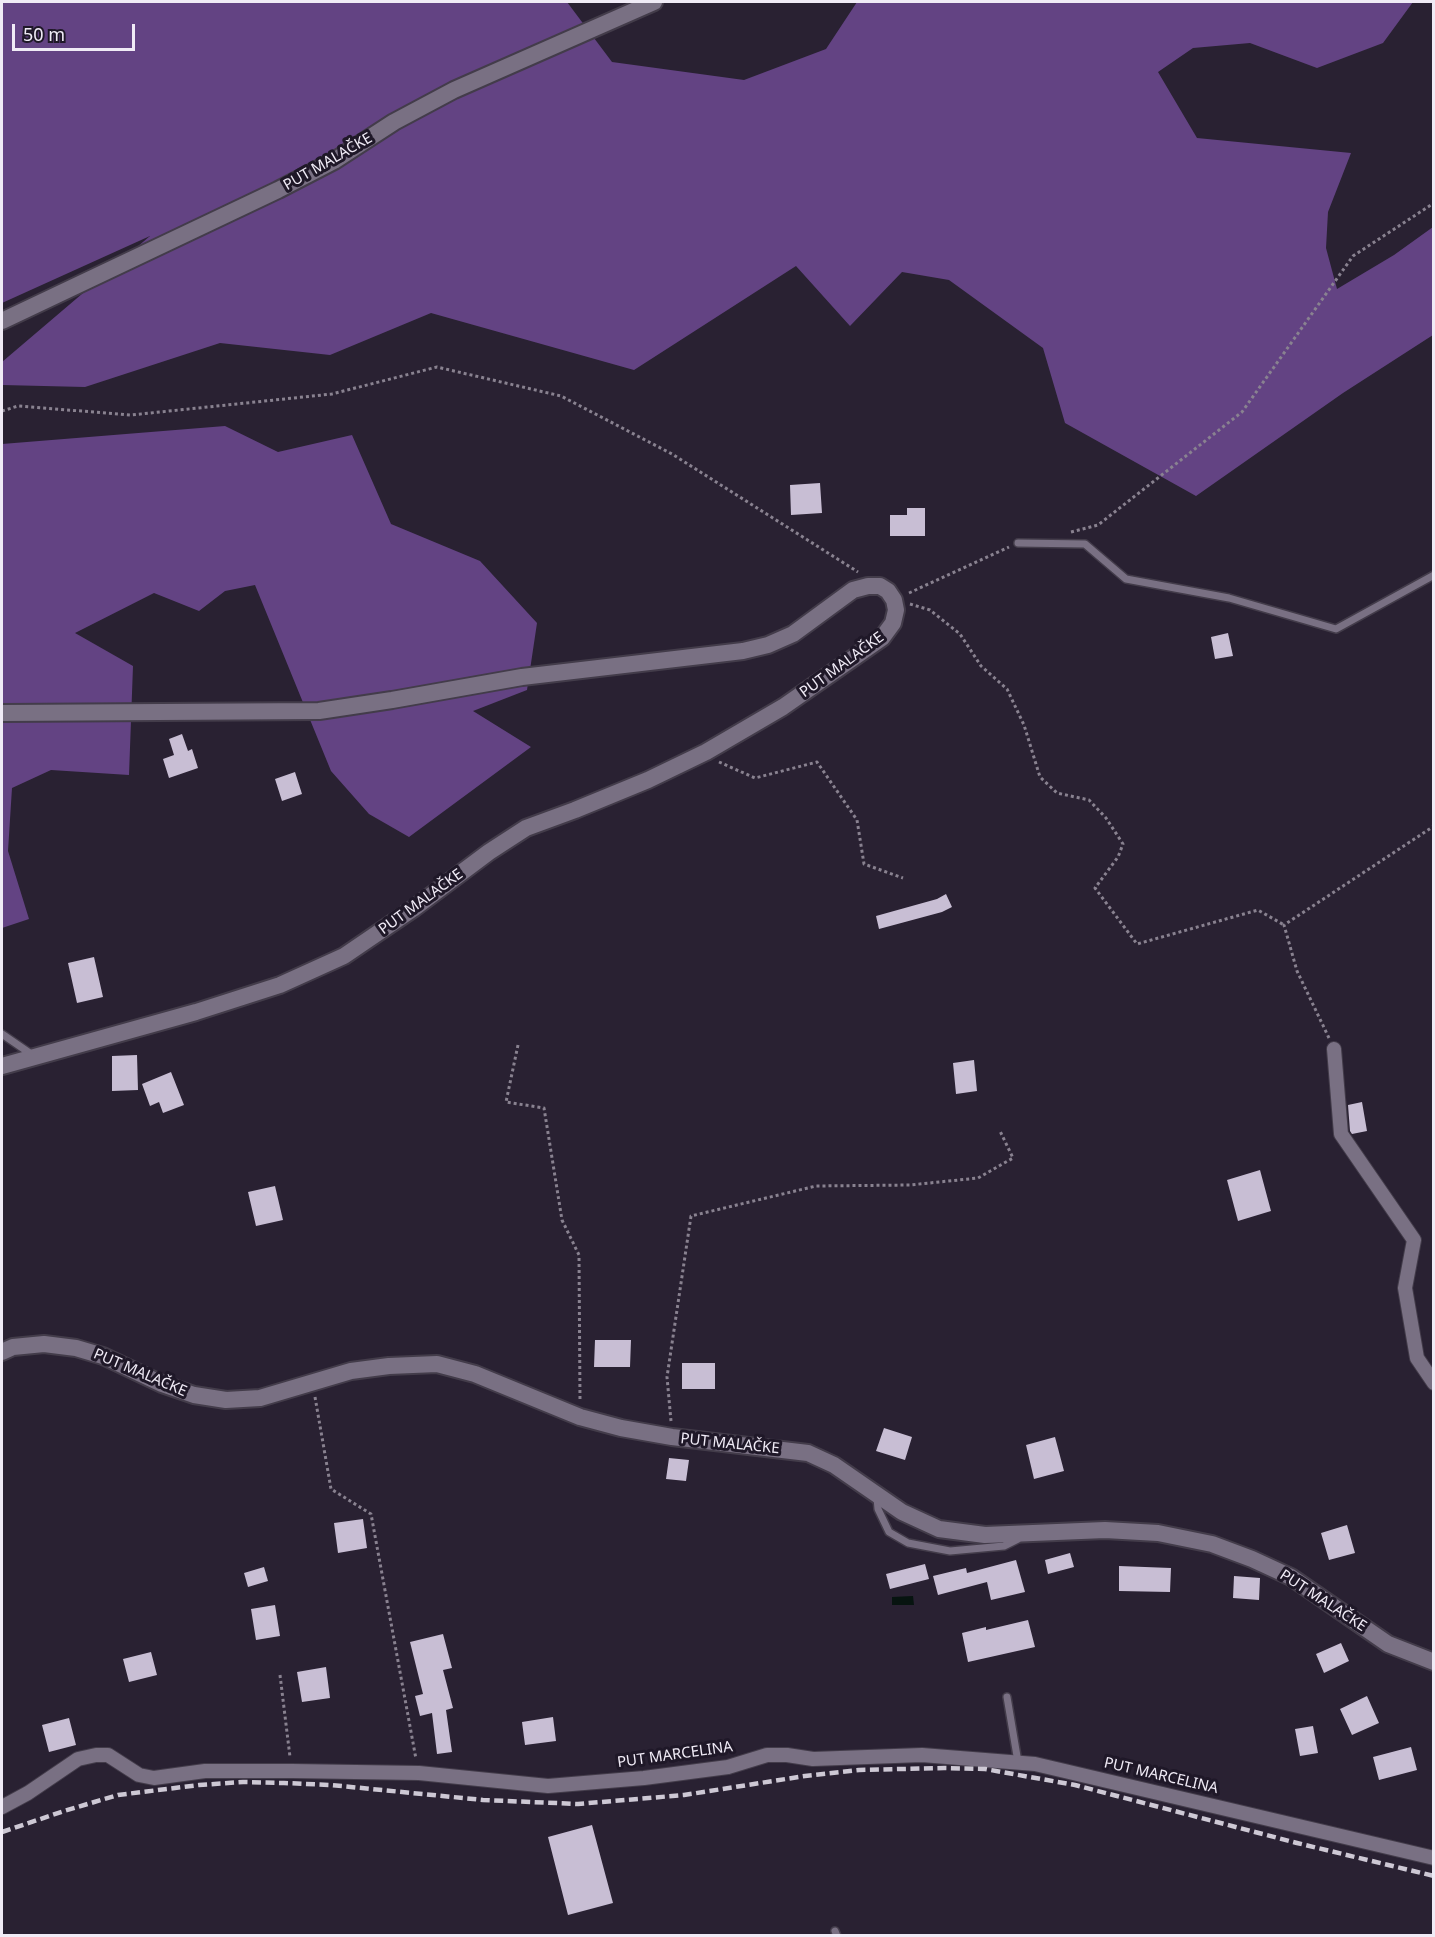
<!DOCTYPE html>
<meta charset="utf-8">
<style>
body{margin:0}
#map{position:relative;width:1435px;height:1937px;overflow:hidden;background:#292132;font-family:"Noto Sans",sans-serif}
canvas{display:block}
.frame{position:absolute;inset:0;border:3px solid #f0ebf6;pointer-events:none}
.scale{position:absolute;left:12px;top:24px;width:123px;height:27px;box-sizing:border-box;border:3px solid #f0ebf6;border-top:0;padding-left:8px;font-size:18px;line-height:21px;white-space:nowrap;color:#f0ebf6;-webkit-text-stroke:4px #1f1828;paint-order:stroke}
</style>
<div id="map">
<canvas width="1435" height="1937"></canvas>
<div class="frame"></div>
<div class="scale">50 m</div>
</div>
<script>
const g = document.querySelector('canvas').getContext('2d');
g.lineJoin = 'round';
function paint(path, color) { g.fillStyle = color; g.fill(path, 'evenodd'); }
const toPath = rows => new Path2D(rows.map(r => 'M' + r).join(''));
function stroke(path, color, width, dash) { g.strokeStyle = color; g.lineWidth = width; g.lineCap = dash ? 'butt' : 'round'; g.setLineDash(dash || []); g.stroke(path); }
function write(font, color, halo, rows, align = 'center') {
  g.font = font + ' "Noto Sans",sans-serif'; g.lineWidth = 6; g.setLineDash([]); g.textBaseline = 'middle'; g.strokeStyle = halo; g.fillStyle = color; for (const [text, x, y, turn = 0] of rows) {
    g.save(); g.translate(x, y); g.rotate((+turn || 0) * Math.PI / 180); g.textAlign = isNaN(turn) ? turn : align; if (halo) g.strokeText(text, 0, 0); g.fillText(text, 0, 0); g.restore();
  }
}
const forest = toPath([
 [2,2,567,2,612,62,744,80,826,49,857,2,1413,2,1383,43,1317,68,1250,43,1193,48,1158,72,1197,138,1351,153,1328,212,1326,248,1337,289,1394,255,1433,227,1433,335,1343,393,1196,496,1065,423,1043,348,949,280,902,272,850,326,796,266,634,370,431,313,330,355,220,343,85,387,2,385,2,362,150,236,2,303],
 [225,426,278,452,352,435,391,524,480,561,537,623,527,690,473,711,531,747,409,837,369,814,331,771,255,585,225,591,199,611,154,593,75,633,133,666,129,775,51,770,12,788,8,851,29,919,2,928,2,444]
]);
const water = toPath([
 [913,1596,914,1605,892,1605,892,1597]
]);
const building = toPath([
 [820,483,822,513,791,515,790,485],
 [907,508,925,508,925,536,890,536,890,515,907,515],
 [1228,633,1233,656,1215,659,1211,637],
 [182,734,188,751,192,749,198,768,169,778,163,759,174,755,169,739],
 [295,772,302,794,282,801,275,779],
 [946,894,952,907,942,912,879,929,876,916,937,899],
 [94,957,103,997,77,1003,68,963],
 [137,1055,138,1090,112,1091,112,1056],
 [974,1060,977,1091,956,1094,953,1063],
 [171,1072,184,1105,163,1113,159,1102,150,1106,142,1084],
 [1362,1102,1367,1131,1352,1134,1350,1131,1348,1105],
 [1260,1170,1271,1211,1238,1221,1227,1180],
 [275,1186,283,1220,256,1226,248,1192],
 [595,1340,631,1340,630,1367,594,1367],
 [682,1363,715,1363,715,1389,682,1389],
 [884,1428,912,1437,905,1460,876,1451],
 [1055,1437,1064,1471,1034,1479,1026,1445],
 [669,1458,689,1460,686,1481,666,1479],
 [363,1519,367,1548,338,1553,334,1523],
 [1347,1525,1355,1553,1329,1560,1321,1533],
 [1070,1553,1074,1567,1048,1574,1045,1560],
 [1016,1560,1025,1592,991,1600,987,1582,938,1595,933,1576,966,1568,967,1573],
 [925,1564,929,1579,890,1589,886,1574],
 [1119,1566,1171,1568,1170,1592,1119,1591],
 [264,1567,268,1581,248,1587,244,1573],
 [1234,1576,1260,1578,1259,1600,1233,1598],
 [275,1605,280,1636,256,1640,251,1609],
 [1028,1620,1035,1647,968,1662,962,1633,986,1627,986,1630],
 [443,1634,452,1668,443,1670,453,1708,446,1710,452,1752,437,1754,432,1713,420,1716,415,1696,423,1694,410,1642],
 [1341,1643,1349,1661,1324,1673,1316,1654],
 [151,1652,157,1675,129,1682,123,1659],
 [326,1667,330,1698,302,1702,297,1672],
 [1367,1696,1379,1723,1352,1735,1340,1709],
 [553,1717,556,1741,525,1745,522,1722],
 [69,1718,76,1745,49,1752,42,1725],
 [1313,1726,1318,1753,1300,1756,1295,1729],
 [1411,1747,1417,1770,1379,1780,1373,1757],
 [592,1825,613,1903,568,1915,548,1837]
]);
const path = toPath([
 [2,411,18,406,131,415,332,394,437,367,561,396,672,454,858,572],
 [1071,532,1098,525,1242,412,1353,256,1434,203],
 [909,593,1009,547],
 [910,604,930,610,960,634,981,666,1007,689,1024,725,1040,777,1057,793,1089,800,1106,818,1123,844,1118,857,1095,888,1137,944,1258,910,1284,925],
 [719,762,755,778,817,762,857,820,864,864,903,878],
 [1329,1038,1297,971,1284,925,1434,826],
 [518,1045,506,1102,544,1108,562,1220,579,1255,580,1400],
 [315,1397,331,1489,371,1514,416,1759],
 [671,1421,667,1377,691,1216,816,1186,910,1185,978,1178,1013,1158,1000,1131],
 [280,1675,290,1757]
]);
const service = toPath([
 [1018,543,1085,544,1126,579,1229,598,1336,629,1434,575],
 [2,1034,34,1056],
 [877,1498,878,1509,889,1532,908,1543,950,1551,1004,1546,1018,1539],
 [1007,1697,1018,1762],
 [835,1931,837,1936]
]);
const minor = toPath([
 [1334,1049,1341,1134,1414,1240,1405,1288,1417,1358,1434,1383],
 [2,1807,28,1793,78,1759,96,1755,108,1755,139,1775,154,1778,205,1771,292,1771,419,1773,548,1786,644,1778,728,1767,767,1755,787,1755,813,1759,922,1755,1035,1764,1434,1858]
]);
const secondary = toPath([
 [2,321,278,190,334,161,394,122,454,90,654,2],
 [2,713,319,711,392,700,522,677,743,651,768,645,793,634,853,590,868,586,880,586,888,591,894,600,896,610,893,623,882,638,783,707,706,752,648,780,575,810,526,828,489,852,413,909,344,956,280,985,196,1012,2,1066],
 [2,1352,13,1347,44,1344,76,1348,103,1356,162,1384,194,1395,226,1400,260,1398,351,1371,389,1366,437,1364,475,1374,580,1417,621,1428,672,1437,808,1453,834,1465,902,1512,939,1529,985,1535,1105,1530,1158,1533,1212,1544,1252,1559,1291,1577,1388,1644,1434,1662]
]);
const rail = toPath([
 [2,1832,64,1811,118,1795,199,1785,243,1782,284,1783,331,1785,483,1800,578,1804,684,1795,805,1776,859,1770,944,1768,985,1769,1075,1785,1297,1843,1434,1876]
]);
const streetNames = [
 ["PUT MALAČKE",328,162,-30],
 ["PUT MALAČKE",842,665,-36],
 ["PUT MALAČKE",421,902,-36],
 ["PUT MALAČKE",140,1373,23],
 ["PUT MALAČKE",730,1444,6],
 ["PUT MALAČKE",1323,1601,33],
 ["PUT MARCELINA",675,1755,-8],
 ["PUT MARCELINA",1161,1776,13]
];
paint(forest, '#634383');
paint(water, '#071410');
paint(building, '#c8bed4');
stroke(service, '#433c4a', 10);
stroke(minor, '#433c4a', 16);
stroke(secondary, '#433c4a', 20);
stroke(path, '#898290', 3, [3, 3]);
stroke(service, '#797083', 7);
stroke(minor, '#797083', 14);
stroke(secondary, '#797083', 16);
stroke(rail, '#cdc8d4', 4.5, [9, 4.5]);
write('15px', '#f0ebf6', '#1f1828', streetNames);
</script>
